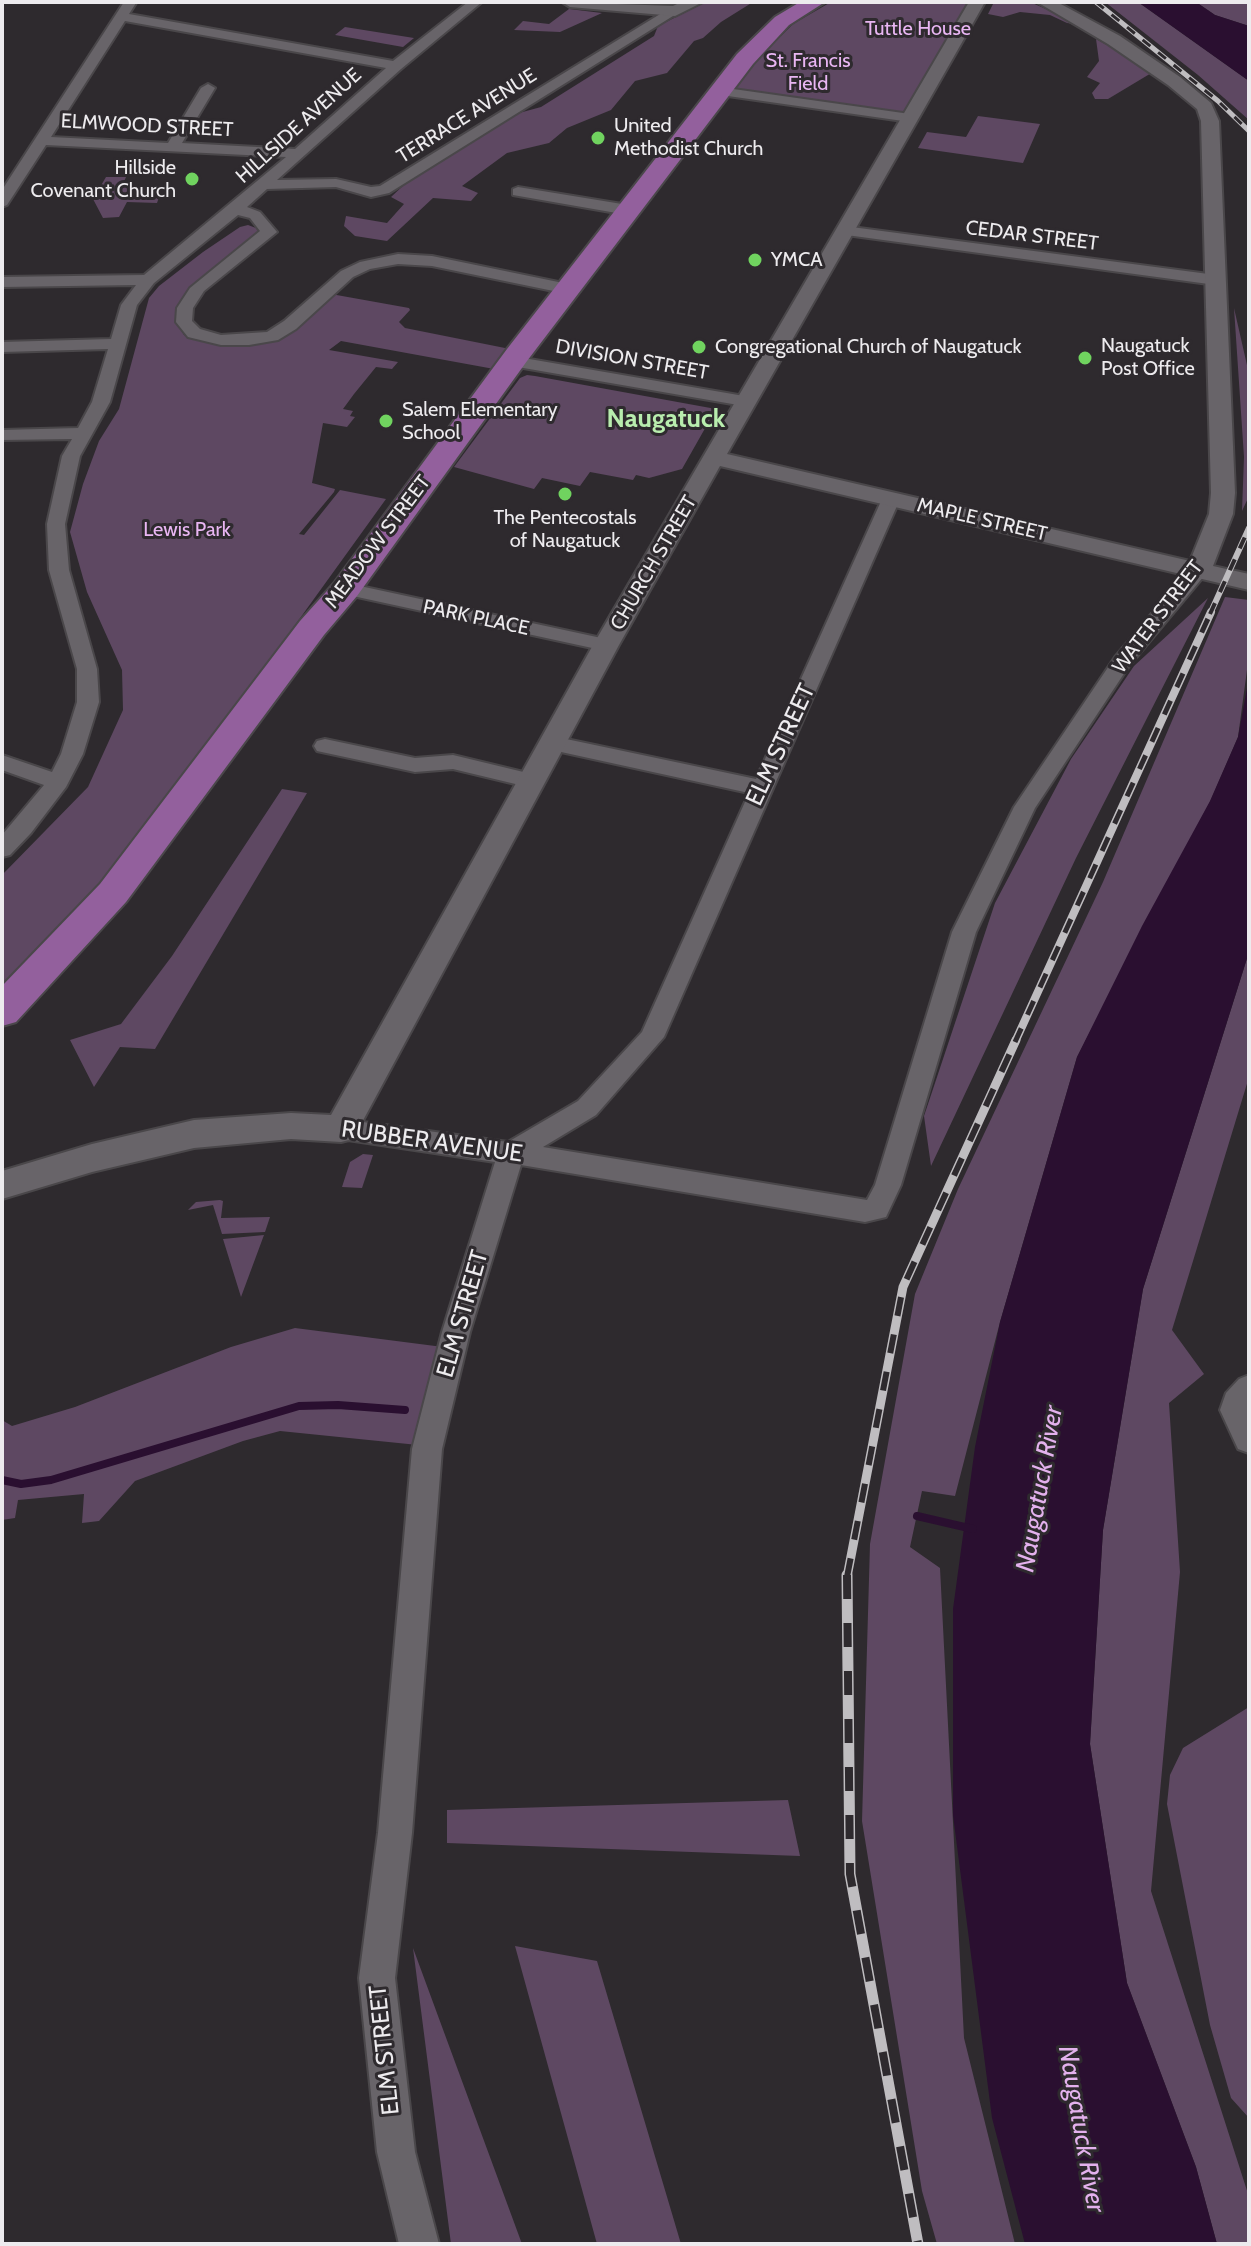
<!DOCTYPE html>
<style>
body{margin:0}
#map{position:relative;width:1251px;height:2246px;overflow:hidden;background:#2e2a2e;font-family:Cabin,sans-serif}
canvas{display:block}
.frame{position:absolute;inset:0;border:4px solid #edebee;pointer-events:none}
</style>
<div id="map">
<canvas width="1251" height="2246"></canvas>
<div class="frame"></div>
</div>
<script>
const g = document.querySelector('canvas').getContext('2d');
g.lineJoin = 'round';
function paint(path, color) { g.fillStyle = color; g.fill(path, 'evenodd'); }
const toPath = rows => new Path2D(rows.map(r => 'M' + r).join(''));
function stroke(path, color, width, dash) { g.strokeStyle = color; g.lineWidth = width; g.lineCap = dash ? 'butt' : 'round'; g.setLineDash(dash || []); g.stroke(path); }
function write(font, color, halo, rows, align = 'center') {
  g.font = font + ' Cabin,sans-serif'; g.lineWidth = 6; g.setLineDash([]); g.textBaseline = 'middle'; g.strokeStyle = halo; g.fillStyle = color; for (const [text, x, y, turn = 0] of rows) {
    g.save(); g.translate(x, y); g.rotate((+turn || 0) * Math.PI / 180); g.textAlign = isNaN(turn) ? turn : align; if (halo) g.strokeText(text, 0, 0); g.fillText(text, 0, 0); g.restore();
  }
}
const green = toPath([
 [706,2,753,2,721,22,703,38,694,41,667,73,635,81,611,110,567,128,549,143,507,153,462,186,478,193,471,201,433,198,387,241,355,236,344,226,346,216,387,223,404,204,391,197,406,183,519,113,541,107,654,36,658,26],
 [831,2,970,2,935,58,911,118,719,91,767,35,781,36,793,24],
 [994,2,1030,2,1082,25,1067,23,1050,15,1020,12,1003,17,988,14],
 [1105,2,1138,2,1249,81,1249,120,1198,75],
 [1196,2,1249,2,1249,26,1215,15],
 [569,9,602,13,560,32,514,30,523,21,549,24],
 [345,27,414,38,403,47,335,35],
 [1096,39,1142,64,1153,72,1108,99,1095,99,1092,93,1100,83,1087,77,1099,61],
 [978,116,1040,124,1023,163,918,148,927,132,966,137],
 [106,177,126,177,122,186,160,194,157,203,127,202,119,217,103,218,93,199],
 [248,225,264,231,259,241,207,273,182,302,176,321,184,335,209,342,256,342,331,294,409,308,410,310,399,322,405,328,520,351,505,371,341,341,329,350,398,362,392,369,376,367,354,394,343,409,353,411,350,416,355,417,347,427,323,423,312,483,335,489,334,492,299,534,304,535,340,490,386,499,280,646,84,907,2,985,2,875,88,787,123,710,122,670,87,592,70,532,83,484,99,441,119,409,149,298,159,286,203,252,240,227],
 [1234,308,1249,374,1249,496,1242,511,1244,457],
 [527,375,535,376,716,409,682,469,649,478,636,475,633,480,590,472,580,486,542,478,534,489,454,467,520,378],
 [1225,597,1249,600,1249,655,1238,737,1210,802,1077,1057,1000,1322,955,1496,922,1491,910,1547,940,1568,964,2038,1015,2244,937,2244,922,2191,862,1821,870,1544,915,1294,958,1189,1103,882],
 [1208,598,1076,858,931,1166,924,1116,995,903,1071,759,1134,666],
 [282,789,307,793,155,1049,120,1047,94,1087,70,1040,121,1024,172,956],
 [1249,952,1249,1077,1172,1330,1204,1374,1169,1403,1180,1572,1151,1891,1249,2197,1249,2244,1217,2244,1196,2167,1127,1983,1090,1744,1103,1530,1143,1289],
 [363,1154,373,1155,362,1188,342,1187,350,1162],
 [220,1200,223,1201,221,1218,270,1217,265,1232,222,1234,213,1205,188,1210,196,1202],
 [264,1235,241,1297,223,1239],
 [295,1328,443,1347,418,1445,280,1431,243,1441,135,1481,99,1521,82,1523,84,1494,18,1500,15,1518,2,1520,2,1420,12,1426,75,1407,231,1347],
 [1249,1707,1249,2118,1231,2098,1210,2025,1167,1804,1170,1775,1183,1748],
 [788,1800,800,1856,447,1843,447,1810],
 [515,1946,597,1961,681,2244,597,2244],
 [413,1948,522,2244,451,2244]
]);
const water = toPath([
 [1138,2,1196,2,1215,15,1249,26,1249,81],
 [1249,677,1249,952,1143,1289,1103,1530,1090,1744,1127,1983,1196,2167,1217,2244,1025,2244,992,2118,953,1815,953,1609,975,1447,1000,1322,1077,1057,1142,926,1210,801,1238,737]
]);
const stream = toPath([
 [2,1480,21,1484,51,1480,299,1406,338,1405,405,1410],
 [917,1516,973,1529]
]);
const minor = toPath([
 [468,2,482,2,401,69,277,180,336,179,371,187,380,186,670,8,681,11,389,193,371,197,336,187,267,189,247,207,260,212,277,232,204,291,193,308,192,321,200,329,221,335,267,332,284,321,341,271,360,262,398,254,432,256,568,284,576,289,568,294,432,266,398,264,370,269,353,277,296,329,278,340,249,345,221,345,188,337,176,322,177,308,190,288,260,231,250,218,238,215,154,283,137,305,110,402,80,456,65,524,69,570,97,669,99,702,83,754,66,787,31,833,10,855,2,857,2,835,44,785,2,770,2,755,52,772,61,754,77,702,77,669,49,570,47,524,62,456,72,439,2,440,2,430,78,428,92,402,108,349,2,352,2,342,111,339,121,305,136,285,2,287,2,277,144,275,286,157,46,145,7,205,2,207,2,190,124,2,136,3,129,14,393,61,468,2],
 [125,21,386,68,295,149,182,143,215,88,208,84,201,88,168,143,51,137,125,21],
 [719,87,910,114,917,118,910,122,714,94,714,88,719,87],
 [518,187,628,205,636,210,628,215,513,195,513,189,518,187],
 [844,226,1216,275,1224,280,1216,285,839,234,836,231,844,226],
 [512,356,744,396,753,401,744,406,506,365,504,361,512,356],
 [891,493,900,499,664,1037,596,1115,543,1147,867,1200,875,1185,952,932,1014,807,1115,657,1192,566,1206,566,1209,570,1129,666,1035,808,976,932,901,1185,886,1217,865,1222,521,1165,470,1332,442,1449,412,1833,395,1978,415,2152,439,2244,399,2244,377,2152,359,1978,378,1833,412,1449,442,1332,495,1162,341,1139,332,1136,328,1129,332,1122,341,1119,508,1142,578,1101,642,1032,749,793,552,750,544,748,541,743,544,738,552,736,756,779,882,499,891,493],
 [346,583,606,639,616,645,606,651,339,593,336,589,339,585,346,583],
 [325,739,415,758,453,755,540,776,543,781,540,786,532,788,453,769,415,772,317,751,314,746,317,741,325,739],
 [1249,1375,1249,1453,1238,1449,1220,1410,1226,1393,1239,1379,1249,1375]
]);
const tertiary = toPath([
 [562,2,673,6,681,2,703,2,675,16,570,7,562,2],
 [969,2,985,2,727,454,1190,561,1209,514,1211,493,1201,121,1197,109,1168,85,1108,44,1037,2,1057,2,1120,36,1180,77,1211,103,1219,121,1235,493,1233,514,1213,566,1249,574,1249,590,720,466,619,645,353,1139,341,1142,291,1139,194,1148,92,1172,2,1199,2,1171,92,1144,194,1120,291,1113,331,1115,593,645,969,2]
]);
const primary = toPath([
 [800,2,825,2,789,25,753,64,527,361,357,596,324,635,126,902,16,1022,2,1026,2,986,100,884,300,621,335,582,507,349,737,54,775,17,800,2]
]);
const railFar4 = toPath([
 [1096,2,1218,101,1249,131]
]);
const railFar3 = toPath([
 [1210,614,1249,528]
]);
const railFar2 = toPath([
 [1015,1042,1211,612]
]);
const railFar1 = toPath([
 [847,1577,903,1287,1016,1040]
]);
const rail = toPath([
 [847,1575,850,1874,918,2244]
]);
const markers = [
 [598,138,8,"#70d35f"],
 [192,179,8,"#70d35f"],
 [755,260,8,"#70d35f"],
 [699,347,8,"#70d35f"],
 [1085,358,8,"#70d35f"],
 [386,421,8,"#70d35f"],
 [565,494,8,"#70d35f"]
];
const farParknames = [
 ["Tuttle House",918,29],
 ["St. Francis",808,61],
 ["Field",808,84],
 ["Lewis Park",187,530]
];
const farStreetnames = [
 ["TERRACE AVENUE",467,116,-32],
 ["ELMWOOD STREET",147,126,3],
 ["HILLSIDE AVENUE",299,126,-42],
 ["CEDAR STREET",1032,236,7],
 ["DIVISION STREET",632,360,10],
 ["MAPLE STREET",982,520,13],
 ["MEADOW STREET",378,542,-53],
 ["CHURCH STREET",654,563,-60],
 ["WATER STREET",1158,617,-53],
 ["PARK PLACE",476,618,12]
];
const farPoinames = [
 ["United",614,126],
 ["Methodist Church",614,149],
 ["Hillside",176,168,"right"],
 ["Covenant Church",176,191,"right"],
 ["YMCA",771,260],
 ["Naugatuck",1101,346],
 ["Post Office",1101,369],
 ["Congregational Church of Naugatuck",715,347],
 ["Salem Elementary",402,410],
 ["School",402,433],
 ["The Pentecostals",565,518,"center"],
 ["of Naugatuck",565,541,"center"]
];
const streetNames = [
 ["ELM STREET",781,745,-65],
 ["RUBBER AVENUE",432,1142,8],
 ["ELM STREET",463,1314,-74],
 ["ELM STREET",385,2050,-96]
];
const farDistrictnames = [
 ["Naugatuck",666,419]
];
const waterNames = [
 ["Naugatuck River",1040,1489,-80],
 ["Naugatuck River",1081,2129,80]
];
paint(green, '#5e4862');
paint(water, '#2a0f30');
stroke(stream, '#2a0f30', 8);
stroke(minor, '#4a474a', 4);
stroke(tertiary, '#4a474a', 4);
stroke(primary, '#4a474a', 4);
paint(minor, '#686469');
paint(tertiary, '#686469');
paint(primary, '#93609d');
stroke(railFar4, '#bfbdc0', 5);
stroke(railFar3, '#bfbdc0', 6);
stroke(railFar2, '#bfbdc0', 8);
stroke(railFar1, '#bfbdc0', 9);
stroke(rail, '#bfbdc0', 11);
stroke(railFar4, '#2e2a2e', 3, [10]);
stroke(railFar3, '#2e2a2e', 4, [12]);
stroke(railFar2, '#2e2a2e', 5, [15]);
stroke(railFar1, '#2e2a2e', 6, [19]);
stroke(rail, '#2e2a2e', 8, [24]);
for (const [x, y, r, color] of markers) { const dot = new Path2D(); dot.arc(x, y, r, 0, 2 * Math.PI); g.fillStyle = color; g.fill(dot); stroke(dot, '#2e2a2e', 3); }
write('20px', '#e9b6f3', '#2e2a2e', farParknames);
write('20px', '#edebee', '#2e2a2e', farStreetnames);
write('20px', '#edebee', '#2e2a2e', farPoinames, 'left');
write('24px', '#edebee', '#2e2a2e', streetNames);
write('bold 26px', '#b8edae', '#2e2a2e', farDistrictnames);
write('italic 26px', '#e3b1ed', '#2e2a2e', waterNames);
</script>
